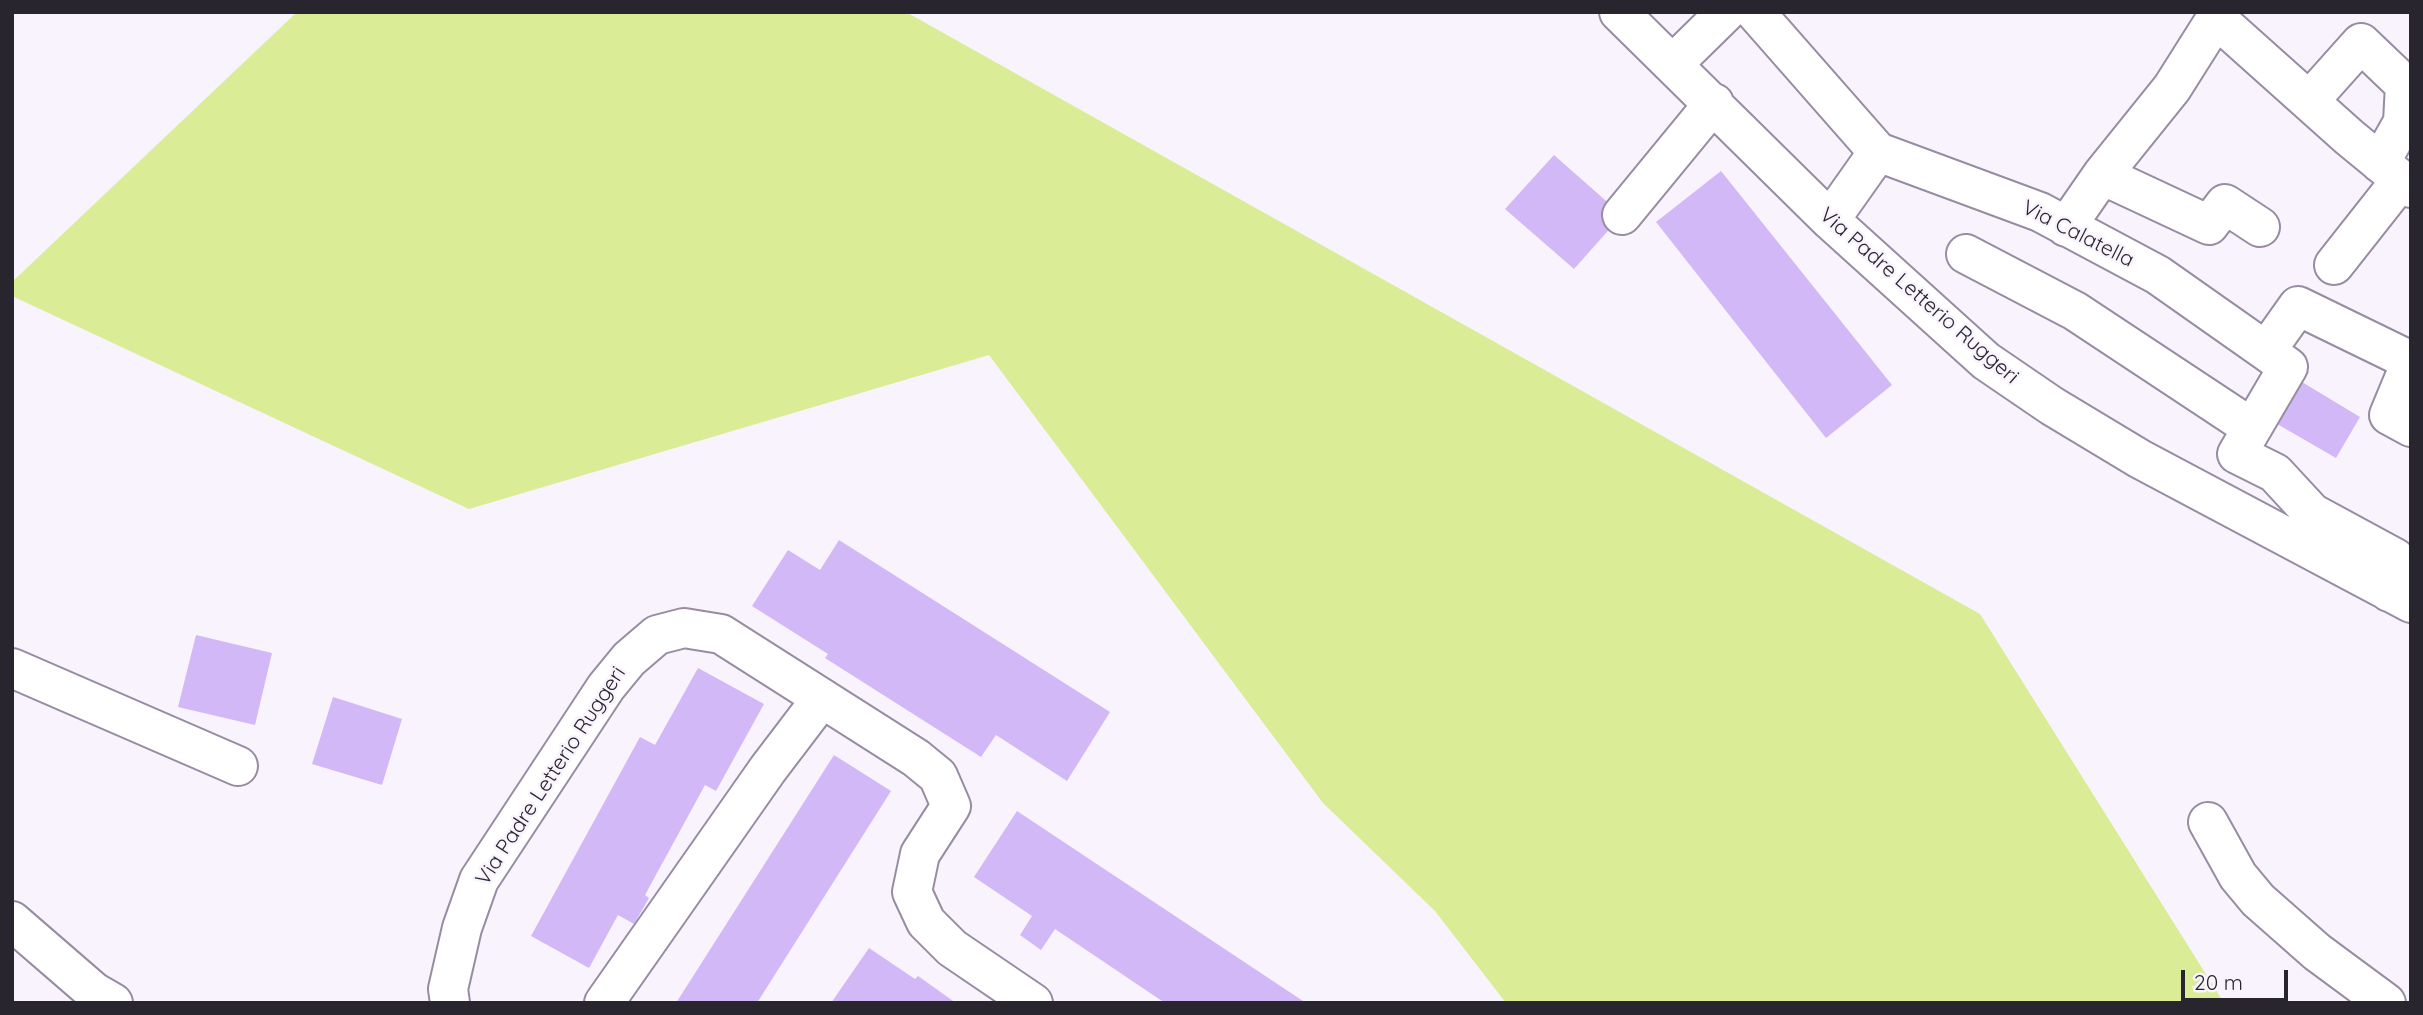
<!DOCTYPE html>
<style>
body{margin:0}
#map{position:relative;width:2423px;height:1015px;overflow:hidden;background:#f8f3fd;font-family:Quicksand,sans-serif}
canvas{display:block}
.frame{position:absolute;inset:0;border:14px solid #29252e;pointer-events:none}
.scale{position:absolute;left:2181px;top:970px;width:107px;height:32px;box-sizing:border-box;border:4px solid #29252e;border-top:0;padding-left:9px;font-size:21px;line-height:24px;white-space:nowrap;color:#29252e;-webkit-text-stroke:5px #f8f3fd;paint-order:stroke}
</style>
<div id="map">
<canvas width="2423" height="1015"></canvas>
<div class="frame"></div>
<div class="scale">20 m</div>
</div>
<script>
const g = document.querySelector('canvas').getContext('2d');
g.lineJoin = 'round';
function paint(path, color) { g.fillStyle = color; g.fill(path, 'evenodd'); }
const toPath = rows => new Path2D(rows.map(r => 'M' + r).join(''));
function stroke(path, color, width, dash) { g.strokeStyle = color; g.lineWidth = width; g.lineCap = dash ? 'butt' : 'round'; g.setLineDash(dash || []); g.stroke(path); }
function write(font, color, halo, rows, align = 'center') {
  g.font = font + ' Quicksand,sans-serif'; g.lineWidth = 5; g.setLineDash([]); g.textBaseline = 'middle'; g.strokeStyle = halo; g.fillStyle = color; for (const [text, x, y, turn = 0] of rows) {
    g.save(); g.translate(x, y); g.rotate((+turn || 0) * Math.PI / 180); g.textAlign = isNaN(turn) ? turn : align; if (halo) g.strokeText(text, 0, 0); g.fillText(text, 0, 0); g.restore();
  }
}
const green = toPath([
 [297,12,906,12,1980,614,2224,1003,1506,1003,1435,911,1323,803,989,355,469,509,12,296,12,282]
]);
const building = toPath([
 [1554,155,1622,215,1574,269,1505,209],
 [1721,171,1892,385,1826,438,1656,222],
 [2297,379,2360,417,2336,458,2272,421],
 [839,540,1110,712,1067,781,996,735,981,757,825,658,828,654,752,606,788,550,820,570],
 [196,635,272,653,255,725,178,707],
 [698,668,764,704,716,791,705,785,645,895,649,898,634,924,618,915,589,968,531,936,640,737,655,745],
 [333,697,402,719,382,785,312,764],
 [834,755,891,791,757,1003,676,1003],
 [1017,811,1306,1003,1165,1003,1055,929,1041,950,1020,935,1032,916,974,877],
 [869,948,915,979,918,976,956,1003,831,1003]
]);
const minor = toPath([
 [1619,12,1830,220,1986,361,2052,406,2140,459,2411,603],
 [1755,12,1878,152,2040,212,2158,275,2266,351,2298,306,2411,361],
 [2217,19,2349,137,2411,188],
 [1674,63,1726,12],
 [2310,100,2361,43,2405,85,2403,122,2380,163],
 [2102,175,2209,225,2225,204,2260,227],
 [1622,215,1714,103],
 [1830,220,1878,152],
 [2066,227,2102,175,2172,88,2220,12],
 [1966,254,2075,311,2252,428],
 [2334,265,2401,180],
 [2266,351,2288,367,2237,454,2275,473,2312,513,2395,558,2389,592],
 [2411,362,2389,415,2411,427],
 [12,668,238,766],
 [2208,822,2238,876,2258,900,2317,952,2386,1003],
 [12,921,94,992,113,1003],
 [450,1003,448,989,462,928,479,880,606,687,629,659,657,635,684,628,721,634,916,758,938,776,951,806,920,854,912,892,926,922,952,948,1033,1003],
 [604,1003,768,769,822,698]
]);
const streetNames = [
 ["Via Calatella",2078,234,27],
 ["Via Padre Letterio Ruggeri",1919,296,41],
 ["Via Padre Letterio Ruggeri",551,776,-57]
];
paint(green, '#daec96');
paint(building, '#d3b8f7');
stroke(minor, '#978ca2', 42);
stroke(minor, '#fff', 38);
write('21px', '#29252e', '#f8f3fd', streetNames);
</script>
